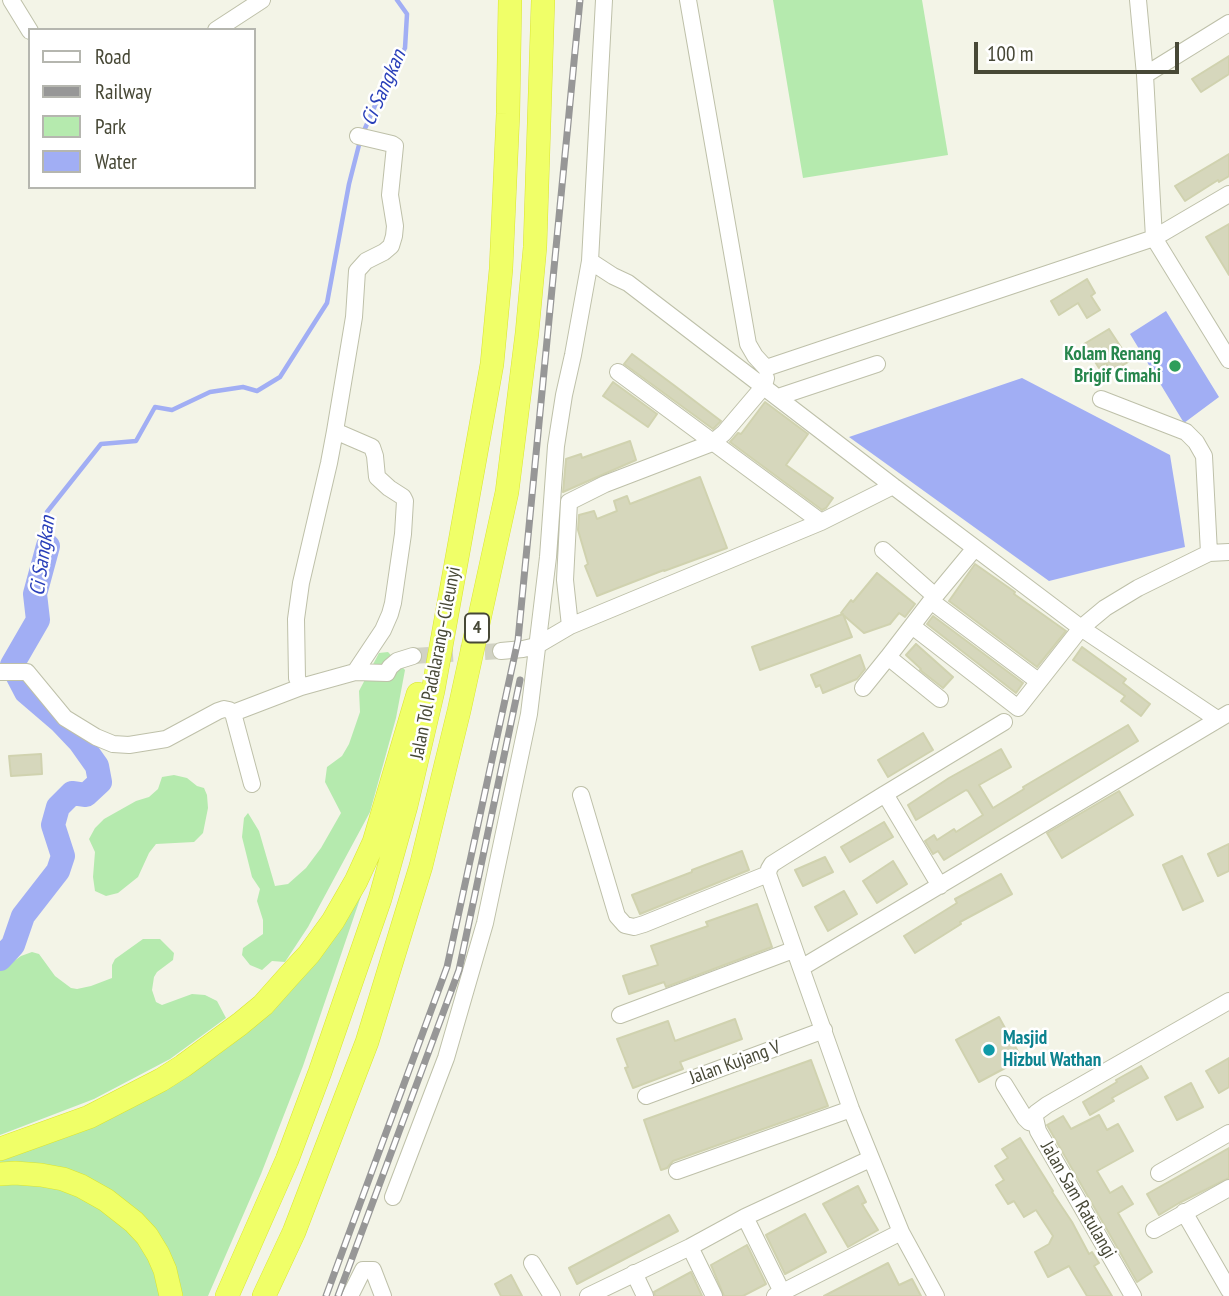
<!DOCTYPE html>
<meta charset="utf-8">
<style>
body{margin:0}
#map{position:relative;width:1229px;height:1296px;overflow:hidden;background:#f3f4e7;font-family:"PT Sans Narrow",sans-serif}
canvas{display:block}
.legend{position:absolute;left:28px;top:28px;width:228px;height:161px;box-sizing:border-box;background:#fff;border:2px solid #b5b6af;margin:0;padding:9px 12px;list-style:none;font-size:21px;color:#474836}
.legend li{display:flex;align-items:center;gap:14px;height:35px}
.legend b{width:35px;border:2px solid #b5b6af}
.scale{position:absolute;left:974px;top:42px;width:205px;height:32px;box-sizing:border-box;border:4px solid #474836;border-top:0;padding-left:9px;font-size:21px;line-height:24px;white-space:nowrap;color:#474836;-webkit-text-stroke:5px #fff;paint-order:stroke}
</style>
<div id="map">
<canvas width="1229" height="1296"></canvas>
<ul class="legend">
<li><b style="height:9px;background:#fff"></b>Road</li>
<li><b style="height:9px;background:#979797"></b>Railway</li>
<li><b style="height:19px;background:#b5eaae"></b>Park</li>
<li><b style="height:19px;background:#a1aef4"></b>Water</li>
</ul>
<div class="scale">100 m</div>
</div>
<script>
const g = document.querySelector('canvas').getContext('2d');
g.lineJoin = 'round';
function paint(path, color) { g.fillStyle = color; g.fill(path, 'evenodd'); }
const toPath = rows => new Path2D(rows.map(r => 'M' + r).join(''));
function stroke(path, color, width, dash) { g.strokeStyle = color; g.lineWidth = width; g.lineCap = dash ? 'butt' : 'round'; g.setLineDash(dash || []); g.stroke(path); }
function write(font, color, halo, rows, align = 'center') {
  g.font = font + ' "PT Sans Narrow",sans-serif'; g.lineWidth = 5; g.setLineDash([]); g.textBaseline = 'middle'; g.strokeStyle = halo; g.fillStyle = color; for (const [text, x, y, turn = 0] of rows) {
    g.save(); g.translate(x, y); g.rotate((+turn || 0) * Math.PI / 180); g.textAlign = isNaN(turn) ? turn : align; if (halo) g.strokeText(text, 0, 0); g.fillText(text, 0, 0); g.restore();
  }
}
const green = toPath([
 [773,0,922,0,948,155,803,178],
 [388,652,405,670,396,718,370,812,308,927,285,962,272,961,262,970,250,965,242,955,243,948,263,934,263,920,257,901,260,889,252,877,242,837,244,818,248,813,259,831,275,886,288,884,306,868,321,848,341,813,325,782,327,767,342,756,349,744,360,712,359,691,379,653],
 [174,775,187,778,197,786,204,788,207,795,208,808,203,833,194,842,156,844,149,853,138,877,118,893,106,896,95,891,93,877,95,852,89,839,95,828,104,819,136,801,149,797,158,789,162,777],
 [362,893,303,1066,261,1174,208,1296,182,1296,175,1270,150,1222,135,1208,111,1192,76,1176,45,1164,0,1168,0,1155,178,1082,230,1046,266,1016],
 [143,939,160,939,174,953,173,960,157,972,154,977,152,990,156,1002,162,1005,192,994,205,995,217,1001,226,1018,170,1059,94,1099,0,1135,0,971,21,956,32,952,39,954,55,976,71,988,77,989,91,986,112,978,112,965,115,959],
 [0,1183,52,1185,81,1194,141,1242,155,1262,160,1296,0,1296]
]);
const water = toPath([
 [1166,311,1219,397,1184,423,1130,334],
 [1022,378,1170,455,1185,547,1049,581,849,437]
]);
const stream = toPath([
 [363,133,380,94,405,48,407,14,397,0],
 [48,546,49,535,47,512,101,444,136,441,155,407,172,410,210,392,243,387,257,391,280,377,327,303,349,184,360,141]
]);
const river = toPath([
 [0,959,13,945,23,916,58,871,63,856,53,825,58,807,72,793,86,795,100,782,97,766,80,742,61,722,26,692,12,665,38,620,35,594,48,546]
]);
const building = toPath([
 [1229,56,1229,74,1201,92,1192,79,1229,56],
 [1229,154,1229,176,1219,182,1218,180,1185,201,1175,186,1229,154],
 [1229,224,1229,275,1206,237,1229,224],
 [1087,279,1095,293,1091,296,1100,310,1087,318,1078,303,1059,315,1051,301,1087,279],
 [1109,329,1130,361,1111,372,1106,363,1099,368,1084,344,1109,329],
 [632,354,675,386,721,421,713,429,624,364,632,354],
 [613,382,657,414,648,427,603,396,613,382],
 [765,402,808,434,786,465,833,498,826,508,822,510,730,442,738,433,741,434,765,402],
 [630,441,636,460,563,492,566,459,581,454,582,458,630,441],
 [700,477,727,548,664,571,664,570,597,596,585,566,588,564,578,530,579,515,594,511,597,519,617,511,614,501,627,496,630,504,700,477],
 [975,564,1015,592,1014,594,1066,631,1037,667,949,601,975,564],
 [877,573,915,604,905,617,899,613,890,624,864,633,841,613,851,600,853,602,877,573],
 [843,614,852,637,760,670,752,647,843,614],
 [933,616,1023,683,1016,693,927,624,933,616],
 [916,644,953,677,943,688,920,670,921,669,906,655,916,644],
 [1082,647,1126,679,1123,683,1150,704,1141,716,1121,701,1125,696,1073,660,1082,647],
 [860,655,865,669,857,679,823,693,820,685,816,687,811,675,860,655],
 [1128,725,1138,741,944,860,938,851,933,854,925,841,934,835,937,840,954,829,956,832,983,815,968,791,966,790,916,820,908,805,949,778,1001,749,1011,767,979,785,993,808,1024,789,1023,787,1128,725],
 [923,733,933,750,888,777,878,760,923,733],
 [41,754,42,774,11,776,9,756,41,754],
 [1119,791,1133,815,1062,858,1047,833,1119,791],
 [884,822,893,837,850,862,841,847,884,822],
 [1229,844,1229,871,1218,876,1208,854,1229,844],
 [742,851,749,870,640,914,632,895,692,872,692,870,742,851],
 [1182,856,1203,901,1183,910,1163,865,1182,856],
 [825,857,833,872,803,886,795,870,825,857],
 [893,861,907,884,877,903,863,881,893,861],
 [1001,874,1012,894,960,922,961,924,915,953,904,936,957,903,955,899,1001,874],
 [844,891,857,914,828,931,815,907,844,891],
 [757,904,772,947,666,987,664,982,629,994,623,976,658,965,651,946,708,926,706,922,757,904],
 [999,1017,1022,1059,979,1082,956,1040,999,1017],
 [735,1019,742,1039,680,1062,683,1069,633,1088,625,1068,628,1067,617,1039,668,1021,675,1041,735,1019],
 [1229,1058,1229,1087,1219,1093,1206,1071,1229,1058],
 [811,1060,828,1106,673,1161,667,1168,661,1170,644,1120,811,1060],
 [1141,1066,1148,1078,1112,1098,1114,1101,1090,1115,1083,1102,1117,1082,1116,1080,1141,1066],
 [1191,1083,1203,1107,1177,1120,1165,1097,1191,1083],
 [1099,1115,1107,1130,1118,1124,1133,1151,1097,1171,1110,1193,1122,1186,1133,1204,1118,1213,1152,1272,1137,1282,1047,1125,1063,1116,1071,1129,1099,1115],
 [1020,1138,1053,1191,1052,1192,1072,1222,1089,1254,1092,1252,1099,1263,1094,1266,1112,1296,1087,1296,1069,1266,1048,1277,1035,1252,1049,1244,1053,1236,1036,1210,1024,1217,1014,1201,1008,1204,996,1185,1004,1180,995,1166,1008,1158,1002,1149,1020,1138],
 [1229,1148,1229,1178,1179,1203,1159,1215,1147,1194,1229,1148],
 [858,1186,866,1202,862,1204,878,1230,848,1247,823,1204,858,1186],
 [805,1214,826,1252,785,1274,766,1235,805,1214],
 [669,1215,678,1231,577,1284,569,1268,669,1215],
 [747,1245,766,1284,743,1296,724,1296,711,1265,747,1245],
 [888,1263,899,1285,912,1279,921,1296,824,1296,888,1263],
 [691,1272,702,1296,655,1296,654,1292,691,1272],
 [511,1275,522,1296,501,1296,495,1284,511,1275]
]);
const minorTunnel = toPath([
 [413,656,501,651]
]);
const minor = toPath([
 [11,0,30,31],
 [604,0,590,261,613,276,628,283,893,486,1081,628,1217,719],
 [688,0,748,344,755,356,766,368,1154,238,1229,194],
 [1138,0,1145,75,1154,238,1229,360],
 [216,30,262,0],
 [1145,75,1229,23],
 [358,136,392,144,395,146,390,195,395,226,394,236,391,246,384,252,366,261,357,271,354,317,335,431,329,463,301,583,296,619,297,678,301,687,355,672,387,673,390,667,397,661,413,656],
 [618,372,821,522],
 [778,397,877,364],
 [1101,399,1186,432,1196,442,1204,456,1209,553],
 [335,431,372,447,375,456,377,477,389,488,403,497,405,501,403,534,393,603,390,614,383,630,355,672],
 [883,550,935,596],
 [931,601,1038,681],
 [570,626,821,522,893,486],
 [912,626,1018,708,1081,628,1105,608,1138,588,1209,553,1229,552],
 [501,651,523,649,536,646,570,626,565,580,569,502,605,484,712,443,724,433,764,386,766,378],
 [0,672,27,672,65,718,96,737,113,744,129,745,166,739,218,711,224,709,229,710,233,713,252,784],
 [863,688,888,657],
 [940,699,888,657,931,601,975,548],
 [233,713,301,687],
 [581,795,617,916,625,925,634,927,644,924,768,874],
 [940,886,885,794,1004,722],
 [801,968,768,874,769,869,772,864,783,857,885,794],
 [620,1015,793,950],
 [1004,1084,1025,1118,1029,1122,1036,1124],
 [646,1096,824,1030],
 [677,1171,851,1109],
 [1159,1173,1229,1133],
 [393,1197,446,1058,485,923,529,714,548,557,556,446,564,395,573,355,590,261],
 [1184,1212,1229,1290],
 [745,1217,784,1296],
 [1154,1230,1229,1188],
 [901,1232,936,1296],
 [690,1247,714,1296],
 [532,1263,552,1296],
 [634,1273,645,1296],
 [350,1296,363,1270,373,1270,383,1296],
 [588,1296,690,1247,745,1217,870,1159],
 [775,1296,901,1232,851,1109,801,968,1229,713],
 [1133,1296,1038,1131,1035,1118,1036,1113,1047,1105,1229,1001]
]);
const highway = toPath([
 [0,1149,89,1117,161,1080,183,1066,240,1024,263,1005,287,978,309,954,333,921,356,881,374,842,418,694],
 [0,1174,15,1173,41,1175,63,1179,81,1186,106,1200,134,1222,147,1236,158,1254,165,1270,171,1296],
 [227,1296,287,1160,320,1072,380,899,406,806,433,691,492,364,501,269,508,114,510,0],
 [264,1296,294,1232,367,1042,421,866,459,711,507,492,527,333,535,247,543,0]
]);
const rail = toPath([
 [326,1296,447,967,518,640,580,0],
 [338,1296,459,970,520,680]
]);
const markers = [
 [1175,366,7,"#2e9e5b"],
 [989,1050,7,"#0f9aa8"]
];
const shields = [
 [477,628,24]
];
const shieldNames = [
 ["4",477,628]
];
const leisureNames = [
 ["Kolam Renang",1161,355],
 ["Brigif Cimahi",1161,377]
];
const streetNames = [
 ["Jalan Tol Padalarang–Cileunyi",436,663,-79],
 ["Jalan Kujang V",735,1063,-20],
 ["Jalan Sam Ratulangi",1078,1200,60]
];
const cultureNames = [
 ["Masjid",1003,1039],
 ["Hizbul Wathan",1003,1061]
];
const waterNames = [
 ["Ci Sangkan",384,88,-66],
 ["Ci Sangkan",43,556,-82]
];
paint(green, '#b5eaae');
paint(water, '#a1aef4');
stroke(stream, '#a1aef4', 4.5);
stroke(river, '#a1aef4', 24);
paint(building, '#d6d7bc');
stroke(building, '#d0d2af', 2);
stroke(minorTunnel, '#d1d2c4', 16, [16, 8]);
stroke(minor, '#bec0a9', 18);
stroke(highway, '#d9e531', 24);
stroke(minor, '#fff', 16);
stroke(highway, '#f0ff68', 23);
stroke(rail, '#979797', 7);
stroke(rail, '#fff', 4.5, [13]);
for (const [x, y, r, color] of markers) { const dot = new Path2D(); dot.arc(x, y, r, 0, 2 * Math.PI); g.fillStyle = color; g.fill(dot); stroke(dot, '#fff', 2.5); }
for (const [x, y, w] of shields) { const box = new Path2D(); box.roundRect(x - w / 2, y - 14.5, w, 29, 5); g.fillStyle = '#fff'; g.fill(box); stroke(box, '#474836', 2); }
write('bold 18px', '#474836', null, shieldNames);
write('bold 19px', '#27864d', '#fff', leisureNames, 'right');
write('19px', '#474836', '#fff', streetNames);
write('bold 19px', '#0d838f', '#fff', cultureNames, 'left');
write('italic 21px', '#293fb9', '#fff', waterNames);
</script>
